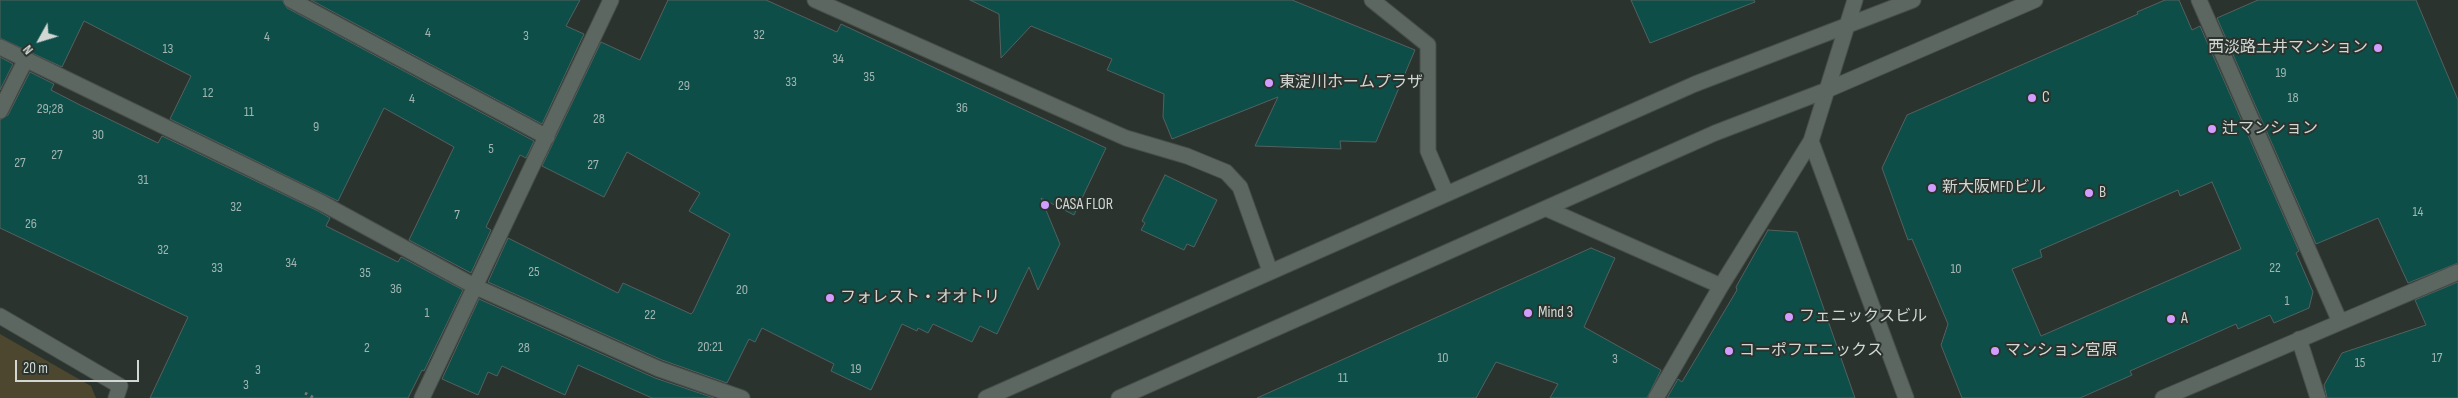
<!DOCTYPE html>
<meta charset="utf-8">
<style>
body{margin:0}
#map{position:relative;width:2458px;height:398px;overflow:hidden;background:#2a332d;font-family:"Sofia Sans Condensed",sans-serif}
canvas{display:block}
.north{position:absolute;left:15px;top:15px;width:50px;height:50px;-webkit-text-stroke:4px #2a332d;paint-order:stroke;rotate:231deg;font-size:14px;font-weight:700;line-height:20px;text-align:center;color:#d2d7d4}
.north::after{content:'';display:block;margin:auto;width:18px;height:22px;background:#d2d7d4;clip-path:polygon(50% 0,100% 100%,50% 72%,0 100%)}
.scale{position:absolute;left:15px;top:360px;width:124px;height:22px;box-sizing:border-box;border:2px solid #d2d7d4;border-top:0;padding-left:6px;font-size:15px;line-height:18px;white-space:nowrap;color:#d2d7d4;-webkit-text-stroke:4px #2a332d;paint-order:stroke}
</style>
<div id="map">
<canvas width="2458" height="398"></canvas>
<div class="north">N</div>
<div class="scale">20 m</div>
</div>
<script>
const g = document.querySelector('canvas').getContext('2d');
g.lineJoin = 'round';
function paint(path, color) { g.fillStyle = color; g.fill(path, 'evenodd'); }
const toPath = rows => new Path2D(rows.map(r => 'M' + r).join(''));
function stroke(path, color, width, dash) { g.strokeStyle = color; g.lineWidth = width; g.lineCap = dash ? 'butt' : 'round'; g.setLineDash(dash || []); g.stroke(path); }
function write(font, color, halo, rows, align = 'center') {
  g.font = font + ' "Sofia Sans Condensed","Noto Sans JP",sans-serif'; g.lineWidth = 4; g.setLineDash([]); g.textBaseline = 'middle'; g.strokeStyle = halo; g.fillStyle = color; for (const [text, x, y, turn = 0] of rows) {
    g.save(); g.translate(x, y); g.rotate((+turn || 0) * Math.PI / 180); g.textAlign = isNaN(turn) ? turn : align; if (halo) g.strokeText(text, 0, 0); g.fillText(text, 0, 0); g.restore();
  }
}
const green = toPath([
 [0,334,91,386,96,398,0,398]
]);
const building = toPath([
 [0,0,282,0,287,8,534,141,526,158,520,155,486,227,491,230,471,273,409,240,454,147,384,108,338,201,170,119,191,76,84,21,62,67,0,38,0,0],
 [311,0,580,0,566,26,584,34,542,124,311,0],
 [668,0,766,0,837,32,841,24,1106,148,1074,215,1041,198,1060,244,1038,290,1029,267,997,334,980,326,972,342,933,324,928,333,918,328,917,331,902,324,871,390,831,371,834,364,762,328,755,342,749,339,727,383,662,360,488,282,508,238,618,293,623,283,691,314,693,312,730,234,689,211,700,193,627,152,604,197,542,166,601,42,640,60,668,0],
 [970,0,1292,0,1415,50,1376,142,1340,141,1341,149,1255,146,1278,97,1172,139,1163,117,1164,94,1107,70,1112,59,1031,26,1001,58,999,14,970,0],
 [1631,0,1754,0,1755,2,1650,43,1631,0],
 [2165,0,2179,0,2192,30,2200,26,2299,251,2296,253,2313,292,2309,308,2274,323,2270,315,2238,329,2236,324,2130,371,2132,375,2080,398,1962,398,1941,345,1948,324,1912,239,1908,240,1882,168,1907,115,2138,14,2137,12,2165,0],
 [2212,182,2241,249,2041,336,2012,269,2042,257,2040,250,2178,190,2180,196,2212,182],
 [2258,0,2416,0,2458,100,2458,263,2408,283,2378,218,2316,244,2217,18,2258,0],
 [0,57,13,64,0,90,0,57],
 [30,72,54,84,51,90,80,105,158,143,162,136,318,211,330,218,326,226,398,262,401,257,463,290,424,371,422,370,408,398,150,398,188,317,0,228,0,120,8,115,30,72],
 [1165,175,1217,200,1194,247,1187,244,1184,250,1141,230,1145,223,1142,221,1165,175],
 [1768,230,1797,232,1855,398,1667,398,1678,379,1682,382,1737,290,1736,287,1768,230],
 [1591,248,1615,258,1584,327,1661,370,1647,398,1550,398,1558,384,1496,362,1476,398,1257,398,1591,248],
 [2458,282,2458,398,2327,398,2324,385,2342,353,2426,325,2415,300,2458,282],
 [479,299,655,378,714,398,652,398,578,365,565,395,502,366,497,376,488,372,478,395,442,379,479,299]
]);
const path = toPath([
 [305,393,314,398]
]);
const minor = toPath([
 [291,0,547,137],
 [815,0,1126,138,1187,156,1226,172,1240,187,1270,271],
 [1372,0,1428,45,1428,151,1446,193],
 [1855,0,1811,141,1906,398],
 [2199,0,2340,322],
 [0,47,322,203,476,287,659,369,742,398],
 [0,111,26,59],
 [1547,209,1721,286],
 [0,316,120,386,116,398],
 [2299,339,2318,398],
 [422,398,611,0],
 [986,398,1695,84,1913,0],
 [1119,398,1715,133,1827,90,2035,0],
 [1656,398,1721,286,1811,141],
 [2163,398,2458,272]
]);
const markers = [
 [2378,48,5,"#d19dfe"],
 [1269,83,5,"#d19dfe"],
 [2032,98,5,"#d19dfe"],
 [2212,129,5,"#d19dfe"],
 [1932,188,5,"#d19dfe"],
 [2089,193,5,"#d19dfe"],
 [1045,205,5,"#d19dfe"],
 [830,298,5,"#d19dfe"],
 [1528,313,5,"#d19dfe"],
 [1789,317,5,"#d19dfe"],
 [2171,319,5,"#d19dfe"],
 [1729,351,5,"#d19dfe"],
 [1995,351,5,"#d19dfe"]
];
const numberNames = [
 ["4",428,33],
 ["32",759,35],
 ["3",526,36],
 ["4",267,37],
 ["13",168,49],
 ["34",838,59],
 ["19",2281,73],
 ["35",869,77],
 ["33",791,82],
 ["29",684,86],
 ["12",208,93],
 ["18",2293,98],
 ["4",412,99],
 ["36",962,108],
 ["29;28",50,109],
 ["11",249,112],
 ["28",599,119],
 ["9",316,127],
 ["30",98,135],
 ["5",491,149],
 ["27",57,155],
 ["27",20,163],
 ["27",593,165],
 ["31",143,180],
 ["32",236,207],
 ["14",2418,212],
 ["7",457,215],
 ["26",31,224],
 ["32",163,250],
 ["34",291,263],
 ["33",217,268],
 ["22",2275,268],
 ["10",1956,269],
 ["25",534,272],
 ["35",365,273],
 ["36",396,289],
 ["20",742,290],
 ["1",2287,301],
 ["1",427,313],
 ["22",650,315],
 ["20:21",710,347],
 ["2",367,348],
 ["28",524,348],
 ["10",1443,358],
 ["17",2437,358],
 ["3",1615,359],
 ["15",2360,363],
 ["19",856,369],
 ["3",258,370],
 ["11",1343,378],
 ["3",246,385]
];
const poiNames = [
 ["西淡路土井マンション",2368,48,"right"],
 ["東淀川ホームプラザ",1279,83],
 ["C",2042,98],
 ["辻マンション",2222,129],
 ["新大阪MFDビル",1942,188],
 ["B",2099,193],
 ["CASA FLOR",1055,205],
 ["フォレスト・オオトリ",840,298],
 ["Mind 3",1538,313],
 ["フェニックスビル",1799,317],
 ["A",2181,319],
 ["コーポフエニックス",1739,351],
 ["マンション宮原",2005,351]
];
paint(green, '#4d472f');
paint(building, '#0e4e49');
stroke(building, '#54615f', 1);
stroke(minor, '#484f4a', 17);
stroke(path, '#747b77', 3, [2.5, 4]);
stroke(minor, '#5d6761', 15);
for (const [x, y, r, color] of markers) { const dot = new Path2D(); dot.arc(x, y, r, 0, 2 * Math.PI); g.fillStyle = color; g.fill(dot); stroke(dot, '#2a332d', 2); }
write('14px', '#a1b5b1', null, numberNames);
write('16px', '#d2d7d4', '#2a332d', poiNames, 'left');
</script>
